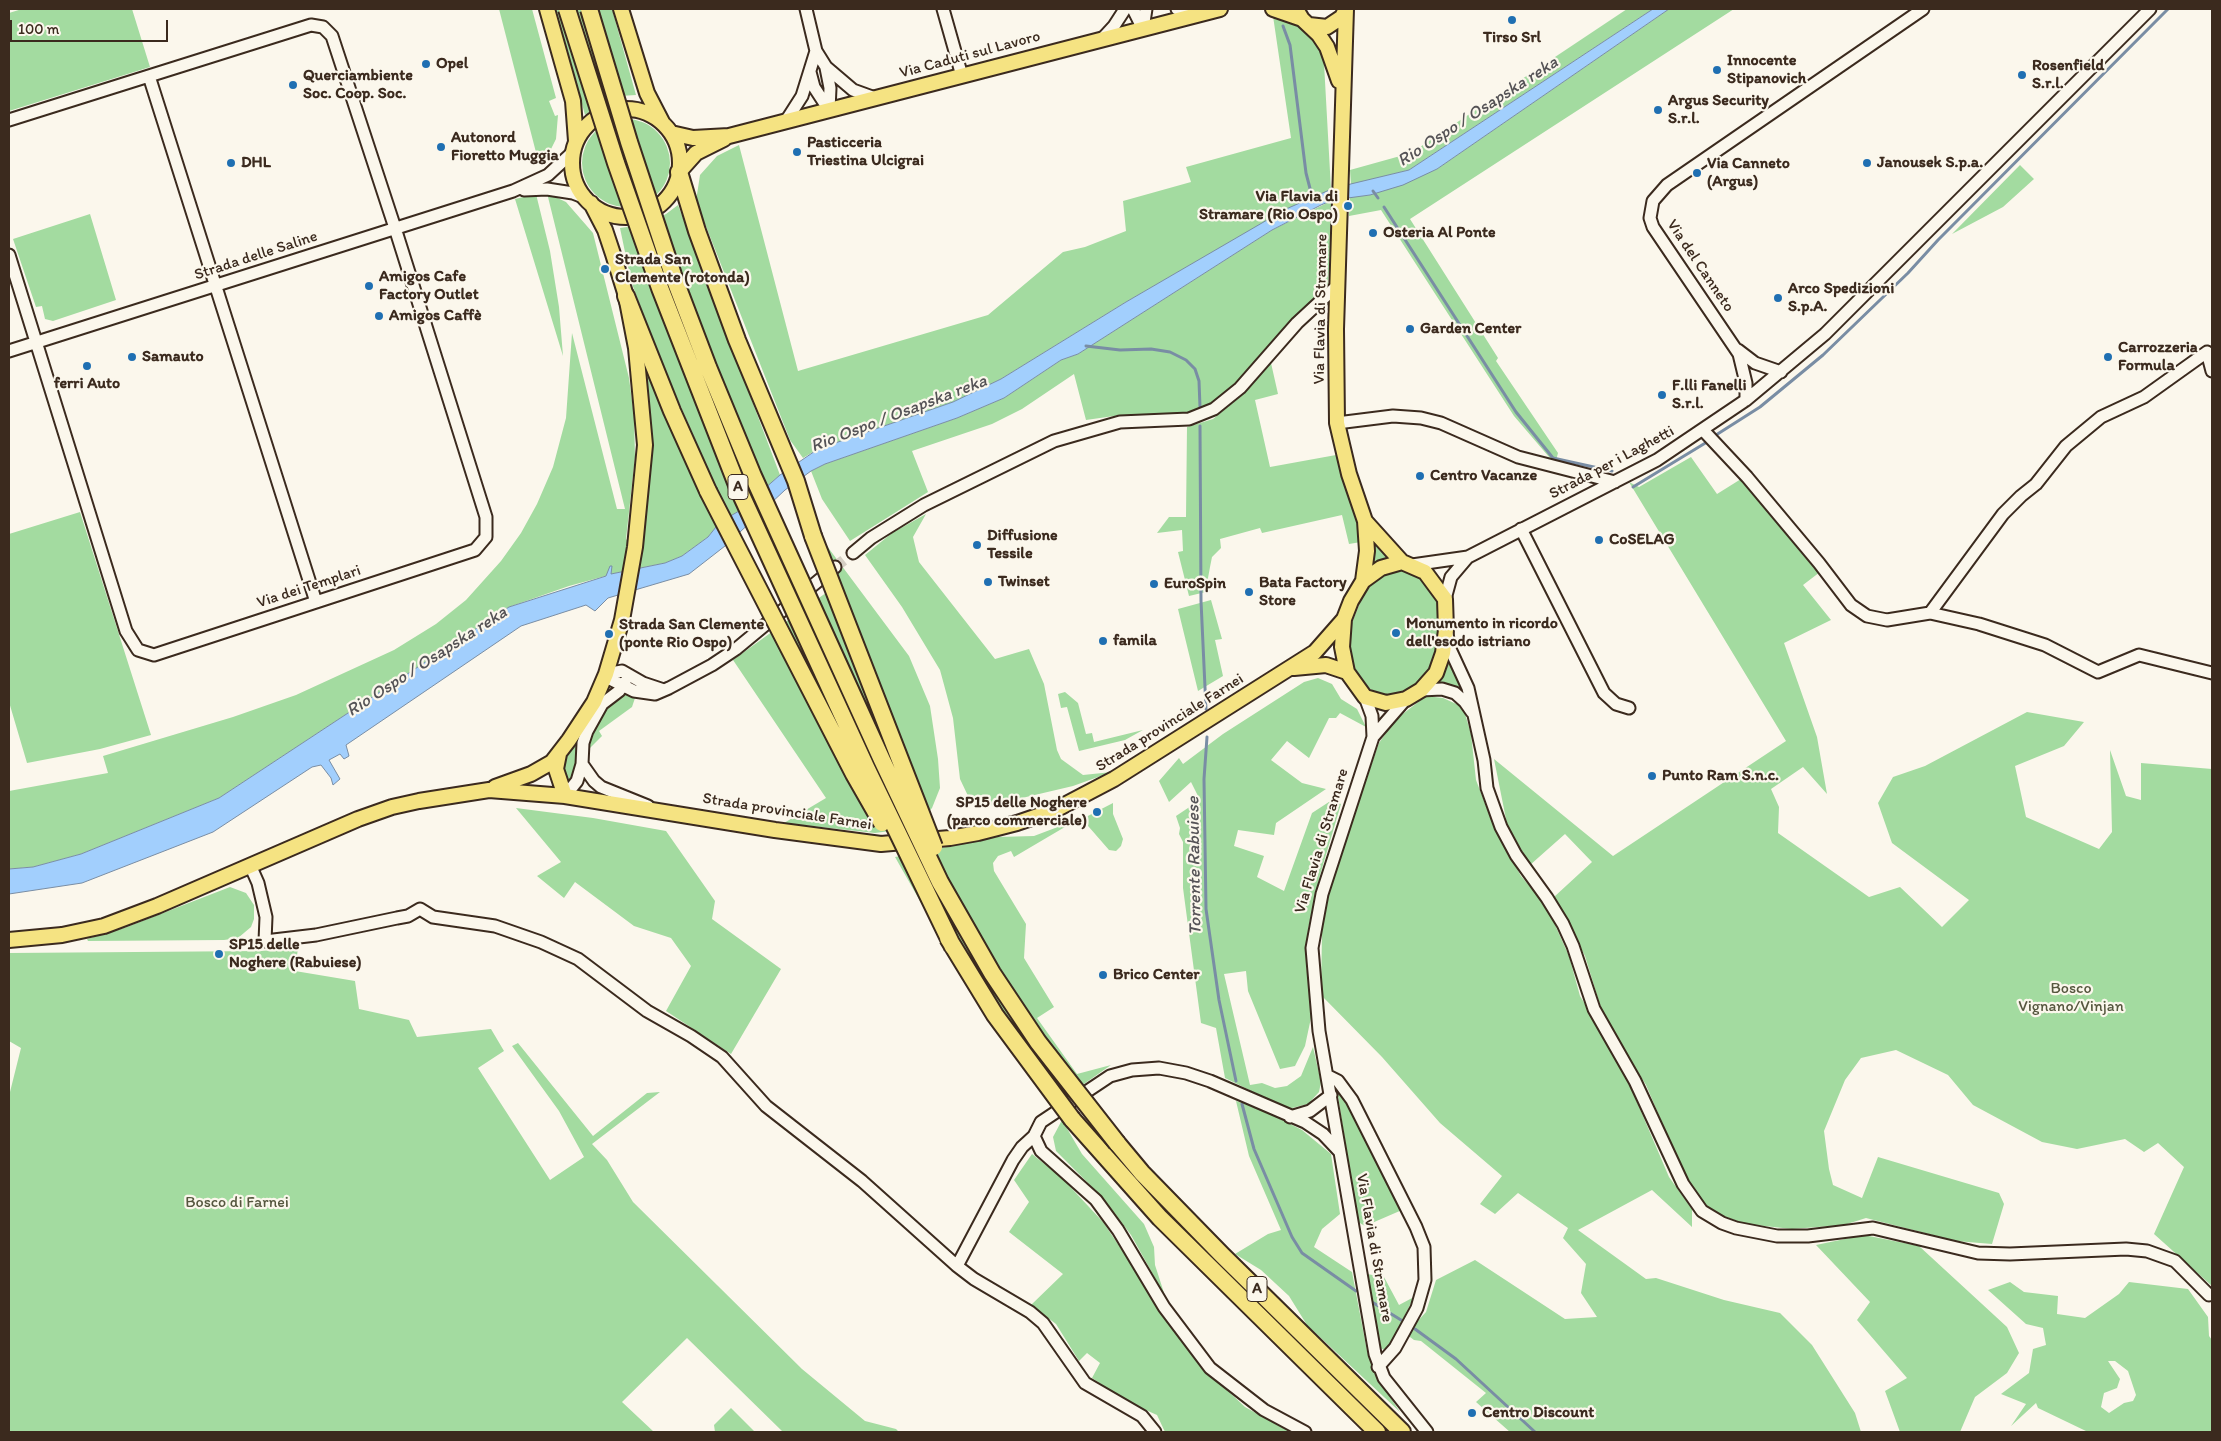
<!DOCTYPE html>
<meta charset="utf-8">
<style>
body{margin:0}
#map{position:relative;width:2221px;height:1441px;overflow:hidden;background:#fbf7ec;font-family:Itim,sans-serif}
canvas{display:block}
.frame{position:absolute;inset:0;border:10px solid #3b2a1e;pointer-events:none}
.scale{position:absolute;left:10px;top:20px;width:158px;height:22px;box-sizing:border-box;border:2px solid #3b2a1e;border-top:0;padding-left:6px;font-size:15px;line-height:18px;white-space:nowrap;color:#3b2a1e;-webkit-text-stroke:4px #fbf7ec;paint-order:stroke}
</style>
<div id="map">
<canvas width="2221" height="1441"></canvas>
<div class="frame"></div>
<div class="scale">100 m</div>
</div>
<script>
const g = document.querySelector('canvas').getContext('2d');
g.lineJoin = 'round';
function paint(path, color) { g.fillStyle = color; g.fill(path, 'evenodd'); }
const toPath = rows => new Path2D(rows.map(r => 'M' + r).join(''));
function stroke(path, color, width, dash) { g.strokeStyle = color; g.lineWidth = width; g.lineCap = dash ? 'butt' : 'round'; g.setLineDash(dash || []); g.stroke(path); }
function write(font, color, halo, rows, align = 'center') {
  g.font = font + ' Itim,sans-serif'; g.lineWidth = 4.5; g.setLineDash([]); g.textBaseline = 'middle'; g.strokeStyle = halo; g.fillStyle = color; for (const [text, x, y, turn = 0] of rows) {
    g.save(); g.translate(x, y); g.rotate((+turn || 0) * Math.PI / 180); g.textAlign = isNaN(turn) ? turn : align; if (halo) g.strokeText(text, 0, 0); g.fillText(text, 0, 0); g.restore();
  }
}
const green = toPath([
 [22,9,132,9,150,67,9,111,9,13],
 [499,9,532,9,556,98,549,101,555,116,558,115,556,139,549,153,539,164],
 [556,9,612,9,636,95,620,96,602,102,585,115],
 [1627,9,1653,9,1409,170,1351,185,1350,170,1411,153],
 [1669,9,1734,9,1410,219,1498,358,1496,361,1558,453,1555,464,1514,416,1381,210,1349,216,1350,197,1370,195,1437,169],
 [1273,16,1289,20,1305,28,1318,43,1324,63,1331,190,1286,210,1126,302,1001,379,953,402,818,449,803,458,790,440,696,201,700,175,717,156,739,145,798,371,988,315,1063,252,1085,247,1126,231,1123,201,1191,182,1186,167,1291,138],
 '582 163a44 44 0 1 1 88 0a44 44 0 1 1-88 0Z',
 [2020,165,2034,179,2003,207,1952,234],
 [547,193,566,202,593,233,629,378,634,416,635,457,626,539,634,548,642,549,650,435,646,366,700,496,716,487,659,357,631,281,620,228,647,224,666,214,678,205,780,475,739,511,720,522,708,537,682,556,665,563,620,572,569,586,509,607,219,798,81,854,33,867,9,869,9,791,108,773,103,756,233,717,296,695,394,650,436,624,466,600,501,561,521,533,537,504,553,467,566,418,572,333,617,509,625,509],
 [536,194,550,251,559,307,563,356,515,199],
 [1333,200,1328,286,1291,320,1240,378,1212,405,1188,415,1121,415,1086,420,1074,374,1022,409,992,424,912,451,928,492,850,541,822,499,811,471,825,464,957,418,1004,398,1061,360,1078,354,1272,230],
 [90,214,116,300,53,321,45,319,42,306,36,307,13,239],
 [1271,363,1278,394,1255,400,1270,467,1336,455,1359,527,1361,542,1349,544,1342,515,1262,533,1260,528,1220,539,1221,548,1212,557,1210,567,1208,578,1210,591,1189,596,1178,552,1183,551,1182,530,1157,533,1169,517,1186,517,1187,427,1213,419,1239,398],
 [1691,457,1717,494,1741,479,1820,572,1803,585,1831,620,1784,643,1817,737,1827,794,1803,767,1771,789,1779,807,1778,833,1869,897,1900,887,1942,927,1969,900,1892,843,1878,803,1893,777,1925,766,2027,712,2084,722,2064,746,2015,766,2026,817,2099,849,2112,832,2110,750,2126,796,2141,800,2141,763,2212,769,2212,1286,2154,1234,2184,1167,2158,1143,2144,1152,2125,1139,2077,1149,2042,1142,1973,1105,1948,1075,1896,1050,1861,1058,1845,1080,1824,1131,1829,1169,1833,1185,1862,1198,1878,1157,1999,1193,2004,1204,1992,1244,1956,1241,1866,1218,1844,1225,1792,1229,1746,1224,1712,1212,1687,1181,1646,1085,1604,1018,1585,956,1554,897,1592,862,1565,834,1530,865,1507,824,1494,759,1613,856,1786,741,1629,482,1639,487],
 [80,512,151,735,100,749,27,763,9,702,9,534],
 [926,514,913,537,919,562,995,659,1029,649,1044,684,1057,750,1061,759,1083,775,1112,772,1073,786,988,806,969,798,960,779,953,718,940,670,902,607,865,555,892,533],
 [1372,539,1388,557,1371,564],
 [824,542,909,656,930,706,938,759,940,788,932,808,918,824,905,829,875,833,784,823,826,798,733,660,841,582],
 [1398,569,1417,574,1431,587,1438,606,1440,638,1433,662,1423,678,1409,691,1389,699,1361,684,1351,659,1350,628,1365,590,1385,572],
 [1211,600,1222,639,1215,640,1223,676,1198,691,1178,609],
 [1449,657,1464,691,1449,686,1435,685,1444,675],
 [1318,678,1332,684,1341,699,1357,709,1366,727,1340,713,1336,718,1329,718,1309,758,1287,741,1271,760,1302,783,1326,789,1276,823,1274,835,1238,830,1234,846,1264,856,1257,877,1284,891,1312,813,1332,800,1341,804,1320,875,1308,929,1306,964,1312,1013,1305,1046,1295,1066,1280,1069,1248,991,1246,971,1224,974,1250,1085,1262,1083,1275,1088,1287,1086,1301,1076,1313,1047,1321,1082,1319,1092,1308,1104,1288,1109,1225,1078,1216,1028,1201,1023,1183,888,1183,842,1179,834,1180,828,1176,816,1200,800,1191,782,1169,802,1159,781,1179,758,1183,764,1223,734,1304,682],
 [1065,692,1078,703,1086,734,1092,733,1094,742,1143,730,1125,740,1079,751,1067,707,1061,708,1058,694],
 [625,694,635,698,632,707,599,731,602,736,586,752,590,737,607,706],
 [1426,696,1443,698,1463,707,1471,734,1476,780,1494,827,1521,876,1547,907,1569,956,1580,996,1601,1030,1628,1081,1669,1177,1692,1209,1692,1227,1652,1190,1578,1230,1646,1279,1656,1278,1724,1300,1780,1313,1812,1345,1855,1413,1861,1432,1510,1432,1476,1402,1486,1393,1421,1341,1414,1340,1406,1334,1426,1312,1436,1280,1475,1260,1565,1319,1597,1317,1581,1293,1586,1264,1563,1238,1568,1228,1518,1193,1495,1214,1480,1204,1502,1176,1440,1123,1382,1057,1321,995,1322,932,1332,878,1379,743,1395,720],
 [577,739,575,776,567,783,562,775,563,755],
 [1113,803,1113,814,1123,839,1121,846,1116,851,1109,850,1082,819],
 [516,808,593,818,666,831,715,901,712,919,781,969,731,1054,666,1011,691,966,671,938,634,926,575,882,564,898,537,876,561,862],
 [1070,824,1014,857,1011,851,998,856,993,863,994,871,1026,924,1024,958,1054,1007,1037,1018,1077,1074,1111,1065,1051,1107,962,975,895,857,997,837,1034,836,1063,825],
 [230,887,246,893,254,905,254,919,251,927,238,938,224,940,88,941,87,939,127,927],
 [298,948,295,971,355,981,359,1009,409,1020,417,1037,491,1029,504,1051,478,1068,550,1180,584,1157,559,1111,512,1046,518,1043,593,1136,647,1093,660,1092,592,1144,607,1160,633,1202,802,1369,865,1421,896,1429,899,1432,783,1432,687,1338,622,1402,654,1432,9,1432,9,1096,21,1048,9,1041,9,953,261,951],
 [1337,1090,1347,1098,1402,1210,1365,1226,1358,1222],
 [1236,1101,1257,1107,1302,1130,1331,1154,1340,1214,1322,1229,1314,1247,1352,1272,1367,1351,1376,1376,1400,1412,1307,1325,1289,1296,1261,1270,1235,1254,1268,1234,1281,1230,1249,1156],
 [1062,1120,1082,1154,1144,1224,1154,1247,1155,1265,1165,1296,1131,1235,1104,1199,1056,1151,1053,1137],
 [1032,1154,1062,1178,1103,1222,1186,1345,1208,1372,1245,1407,1290,1432,1165,1432,1157,1415,1128,1402,1092,1378,1100,1363,1087,1353,1079,1361,1056,1324,1031,1305,1063,1274,1009,1232,1029,1202,1014,1180],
 [1864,1235,1919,1246,2007,1327,2019,1353,2007,1373,1975,1397,1960,1432,1900,1432,1885,1391,1907,1378,1857,1320,1870,1302,1816,1245],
 [1367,1274,1384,1277,1399,1305,1414,1297,1387,1351,1380,1348],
 [2010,1282,2024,1292,2058,1296,2057,1314,2085,1318,2119,1294,2129,1282,2188,1289,2208,1317,2209,1336,2212,1340,2212,1432,2088,1432,2038,1408,2036,1403,2011,1426,2026,1404,2001,1394,2029,1373,2033,1349,2046,1345,2043,1328,2026,1324,1988,1290],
 [2108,1361,2115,1361,2128,1371,2136,1395,2133,1401,2124,1403,2109,1413,2101,1407,2104,1393,2117,1388,2120,1379],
 [731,1408,755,1432,715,1432,714,1425]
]);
const water = toPath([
 [1653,9,1669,9,1437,169,1403,185,1370,195,1333,200,1321,205,1272,230,1078,354,1061,360,1004,398,957,418,825,464,811,471,785,490,725,546,689,574,608,598,595,611,586,605,521,626,346,745,349,756,344,759,340,754,329,760,340,779,333,785,331,778,321,765,312,767,213,832,82,883,9,894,9,869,33,867,81,854,219,798,509,607,606,576,610,566,612,566,611,574,665,563,682,556,708,537,720,522,739,511,780,475,818,449,953,402,1001,379,1126,302,1286,209,1334,188,1409,170,1653,9]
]);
const stream = toPath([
 [1283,26,1290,45,1306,173,1313,200],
 [1373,191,1378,198],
 [1384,207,1516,412,1553,458,1612,471],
 [1086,346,1120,350,1151,349,1170,352,1186,360,1195,369,1199,381,1200,407],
 [1200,426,1201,601,1206,709],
 [1716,435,1760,407,1823,355,1908,273,1938,240,2168,9],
 [1633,487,1707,442],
 [1207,737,1204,779,1206,909,1219,1000,1236,1081],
 [1242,1104,1254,1149,1292,1237,1302,1253,1356,1291],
 [1372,1302,1401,1320],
 [1415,1329,1456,1359,1535,1432]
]);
const minorTunnel = toPath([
 [835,567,853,553]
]);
const minor = toPath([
 [806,9,816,51,826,67,853,90,875,98],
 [943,9,962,76],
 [1133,9,1143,29],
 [1177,9,1199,14],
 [1143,29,1146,9],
 [1102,39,1114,26,1125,9],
 [810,72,814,87,829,110,830,88,826,68],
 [149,76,316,602],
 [9,120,311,25,323,27,332,36,395,228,486,517,486,537,475,550,154,655,138,650,126,631,9,255],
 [786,121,802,96,816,51],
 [524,190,547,189,573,193,586,198],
 [1738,350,1755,363,1781,372],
 [9,351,513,191,548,175,574,151],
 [1746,400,1746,383,1739,354,1653,227,1650,218,1653,201,1667,185,1923,9],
 [1337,423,1393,416,1421,418,1441,423,1518,457,1615,482],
 [1703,430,1747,477,1819,563,1851,605,1867,616,1887,620,1930,613,1979,624,2045,645,2098,672,2139,655,2212,673],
 [1521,529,1604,693,1616,704,1629,708],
 [853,553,871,538,924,505,1054,441,1120,422,1189,419,1214,409,1240,388,1297,323,1338,285],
 [1412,565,1468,557,1657,460,1746,400,1825,334,2150,9],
 [1445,599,1451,577,1468,557],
 [1930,613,2003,514,2021,496,2036,484,2066,446,2101,417,2144,397,2207,352,2212,371],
 [1447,634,1450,649,1468,688,1484,760,1487,788,1501,827,1516,855,1547,898,1563,924,1573,946,1594,1009,1635,1081,1683,1184,1702,1211,1722,1223,1736,1228,1777,1236,1808,1236,1873,1228,1978,1253,2010,1254,2126,1249,2147,1251,2175,1261,2209,1295],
 [625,682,619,691,602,704,587,731,583,743,582,764,594,781,601,787,648,806],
 [664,690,643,683,622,671,606,674,612,680,634,691,655,694,669,688,712,665,736,649,835,567],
 [1421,690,1442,689,1455,693,1465,702,1472,712],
 [1365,697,1372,716,1373,737],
 [1406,699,1373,737,1322,894,1312,948,1319,1031,1375,1354,1384,1378,1427,1432],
 [565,796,577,781,582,764],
 [250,865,258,883,266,917,265,941,316,935,397,918,408,916,420,909,433,917,495,926,541,942,578,959,647,1011,691,1036,722,1057,766,1106,862,1181,957,1266,974,1279,1030,1312,1043,1323,1085,1383,1142,1416,1155,1432],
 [1328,1076,1338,1081,1352,1100,1416,1227,1424,1247,1425,1280,1417,1308,1395,1348,1378,1367],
 [1290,1117,1310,1111,1331,1095],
 [957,1266,1013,1160,1022,1147,1034,1136],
 [1305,1432,1264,1410,1210,1368,1164,1307,1118,1230,1096,1200,1041,1151,1034,1136,1041,1122,1110,1076,1132,1070,1159,1068,1186,1073,1210,1081,1305,1122,1323,1134,1340,1152]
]);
const major = toPath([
 [547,9,573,101,576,141],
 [621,9,647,93,662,122],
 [1273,9,1302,19],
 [1296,9,1302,19,1319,35,1327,47,1339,81],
 [1346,9,1336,329,1337,423,1349,474,1365,521,1367,551,1363,581],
 [1309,25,1327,27,1342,17,1346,9],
 '572 163a54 54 0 1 1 108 0a54 54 0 1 1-108 0Z',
 [671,133,693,138,729,136,1220,9],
 [679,172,696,153,724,139],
 [1365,521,1402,562],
 [1402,562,1425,572,1445,599,1446,630,1443,653,1436,673,1421,690,1406,699,1386,703,1365,697,1347,672,1342,647,1344,619,1351,601,1363,581,1381,568,1402,562],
 [1294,668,1326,665,1347,672],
 [559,754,556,769,565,796],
 [495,787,531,774,552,762,569,740,594,702,606,674,622,620,635,547,645,445,636,348,626,296,613,254,605,230,591,203],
 [9,940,62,935,104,926,157,906,358,819,392,807,419,801,489,790,565,796,775,830,881,844,950,838,978,833,1017,823,1055,810,1114,779,1315,652,1344,619]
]);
const highway = toPath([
 [679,172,697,231,737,340,796,481,813,536],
 [626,296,672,411,708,491],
 [1072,1119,1160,1218,1377,1432],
 [1117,1143,1142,1173,1222,1255,1402,1432]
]);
const highwayBridge = toPath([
 [567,9,616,163,660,288,739,490,866,767,953,947],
 [589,9,629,142,673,275,708,367,753,476,882,760,940,882,992,973,1038,1042,1117,1143],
 [708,491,854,774,882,823],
 [813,536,934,847],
 [948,938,995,1015,1072,1119]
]);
const markers = [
 [1512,20,5,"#1f6fb2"],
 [426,64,5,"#1f6fb2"],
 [1717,70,5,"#1f6fb2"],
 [2022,75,5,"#1f6fb2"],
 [293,85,5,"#1f6fb2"],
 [1658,110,5,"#1f6fb2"],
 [441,147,5,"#1f6fb2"],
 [797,152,5,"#1f6fb2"],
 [231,163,5,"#1f6fb2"],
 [1867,163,5,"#1f6fb2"],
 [1697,173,5,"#1f6fb2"],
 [1348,206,5,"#1f6fb2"],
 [1373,233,5,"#1f6fb2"],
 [605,269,5,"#1f6fb2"],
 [369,286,5,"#1f6fb2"],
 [1778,298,5,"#1f6fb2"],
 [379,316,5,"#1f6fb2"],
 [1410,329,5,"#1f6fb2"],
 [132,357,5,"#1f6fb2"],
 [2108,357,5,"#1f6fb2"],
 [87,366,5,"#1f6fb2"],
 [1662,395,5,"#1f6fb2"],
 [1420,476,5,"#1f6fb2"],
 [1599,540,5,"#1f6fb2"],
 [977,545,5,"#1f6fb2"],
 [988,582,5,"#1f6fb2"],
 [1154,584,5,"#1f6fb2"],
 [1249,592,5,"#1f6fb2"],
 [1396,633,5,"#1f6fb2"],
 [609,634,5,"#1f6fb2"],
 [1103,641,5,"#1f6fb2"],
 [1652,776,5,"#1f6fb2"],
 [1097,812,5,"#1f6fb2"],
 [219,954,5,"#1f6fb2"],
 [1103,975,5,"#1f6fb2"],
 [1472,1413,5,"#1f6fb2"]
];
const shields = [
 [738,487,20],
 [1257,1289,20]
];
const shieldNames = [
 ["A",738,487],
 ["A",1257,1289]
];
const poiNames = [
 ["Tirso Srl",1512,38,"center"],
 ["Innocente",1727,61],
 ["Stipanovich",1727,79],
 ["Opel",436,64],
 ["Rosenfield",2032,66],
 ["S.r.l.",2032,84],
 ["Querciambiente",303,76],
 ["Soc. Coop. Soc.",303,94],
 ["Argus Security",1668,101],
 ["S.r.l.",1668,119],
 ["Autonord",451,138],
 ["Fioretto Muggia",451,156],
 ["Pasticceria",807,143],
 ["Triestina Ulcigrai",807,161],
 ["DHL",241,163],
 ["Janousek S.p.a.",1877,163],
 ["Via Canneto",1707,164],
 ["(Argus)",1707,182],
 ["Via Flavia di",1338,197,"right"],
 ["Stramare (Rio Ospo)",1338,215,"right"],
 ["Osteria Al Ponte",1383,233],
 ["Strada San",615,260],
 ["Clemente (rotonda)",615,278],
 ["Amigos Cafe",379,277],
 ["Factory Outlet",379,295],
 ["Arco Spedizioni",1788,289],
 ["S.p.A.",1788,307],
 ["Amigos Caffè",389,316],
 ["Garden Center",1420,329],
 ["Carrozzeria",2118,348],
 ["Formula",2118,366],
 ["Samauto",142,357],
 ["ferri Auto",87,384,"center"],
 ["F.lli Fanelli",1672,386],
 ["S.r.l.",1672,404],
 ["Centro Vacanze",1430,476],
 ["Diffusione",987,536],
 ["Tessile",987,554],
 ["CoSELAG",1609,540],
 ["Twinset",998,582],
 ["Bata Factory",1259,583],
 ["Store",1259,601],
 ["EuroSpin",1164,584],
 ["Monumento in ricordo",1406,624],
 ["dell'esodo istriano",1406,642],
 ["Strada San Clemente",619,625],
 ["(ponte Rio Ospo)",619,643],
 ["famila",1113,641],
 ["Punto Ram S.n.c.",1662,776],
 ["SP15 delle Noghere",1087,803,"right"],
 ["(parco commerciale)",1087,821,"right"],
 ["SP15 delle",229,945],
 ["Noghere (Rabuiese)",229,963],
 ["Brico Center",1113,975],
 ["Centro Discount",1482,1413]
];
const streetNames = [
 ["Via Caduti sul Lavoro",970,55,-15],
 ["Strada delle Saline",256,256,-18],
 ["Via del Canneto",1700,266,56],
 ["Via Flavia di Stramare",1321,309,-89],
 ["Strada per i Laghetti",1612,463,-28],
 ["Via dei Templari",309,587,-18],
 ["Strada provinciale Farnei",1170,723,-32],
 ["Strada provinciale Farnei",787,812,9],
 ["Via Flavia di Stramare",1322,841,-73],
 ["Via Flavia di Stramare",1374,1248,80]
];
const parkNames = [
 ["Bosco",2071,989],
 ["Vignano/Vinjan",2071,1007],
 ["Bosco di Farnei",237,1203]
];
const waterNames = [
 ["Rio Ospo / Osapska reka",1478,112,-33],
 ["Rio Ospo / Osapska reka",899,414,-21],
 ["Rio Ospo / Osapska reka",427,662,-33],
 ["Torrente Rabuiese",1195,866,-91]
];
paint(green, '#a3dba0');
paint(water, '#a2cffd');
stroke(water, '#798da4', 1);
stroke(stream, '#798da4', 3);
stroke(minorTunnel, '#d5cec3', 11, [11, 5.5]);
stroke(minor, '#3b2a1e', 15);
stroke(major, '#3b2a1e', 18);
stroke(highway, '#3b2a1e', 20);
stroke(minor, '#fbf7ec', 11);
stroke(major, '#f5e382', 14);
stroke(highway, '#f5e382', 16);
stroke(highwayBridge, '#3b2a1e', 20, []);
stroke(highwayBridge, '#f5e382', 16);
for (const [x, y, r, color] of markers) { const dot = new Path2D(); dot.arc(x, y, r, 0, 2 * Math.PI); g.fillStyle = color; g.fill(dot); stroke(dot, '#fbf7ec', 2); }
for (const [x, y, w] of shields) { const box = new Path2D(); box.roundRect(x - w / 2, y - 12.5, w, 25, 4); g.fillStyle = '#fbf7ec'; g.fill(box); stroke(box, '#3b2a1e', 1); }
write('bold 15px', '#3b2a1e', null, shieldNames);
write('bold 16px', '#3b2a1e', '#fbf7ec', poiNames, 'left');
write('16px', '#3b2a1e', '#fbf7ec', streetNames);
write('16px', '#55563e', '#fbf7ec', parkNames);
write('italic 18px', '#555356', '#fbf7ec', waterNames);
</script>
